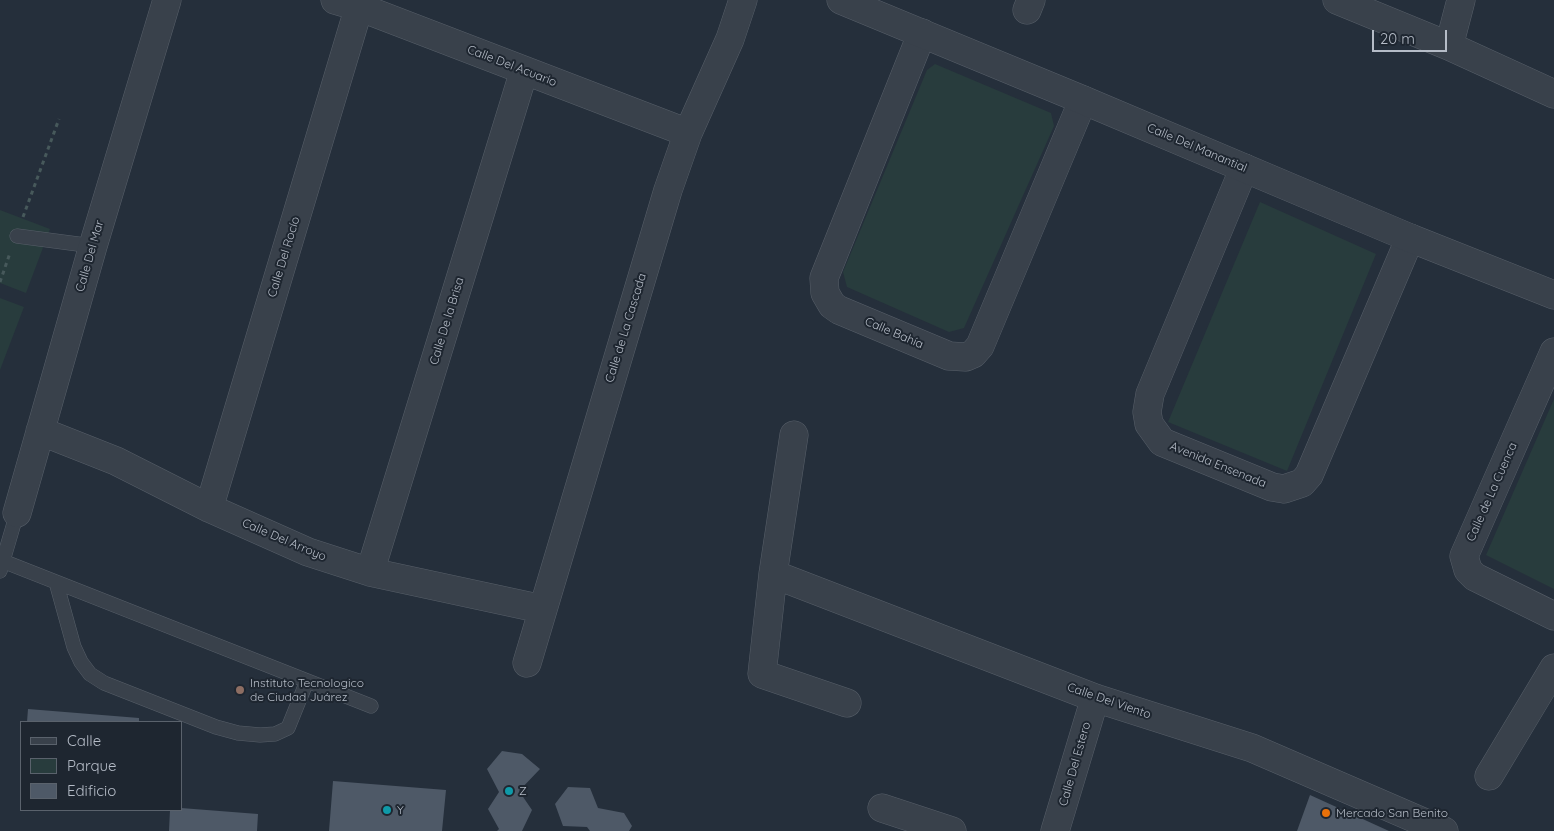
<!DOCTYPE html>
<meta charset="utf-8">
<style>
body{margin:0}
#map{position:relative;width:1554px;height:831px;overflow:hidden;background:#252f3b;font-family:Quicksand,sans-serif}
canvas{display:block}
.legend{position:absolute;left:20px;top:721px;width:162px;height:90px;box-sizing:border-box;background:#1e2630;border:1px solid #5a626c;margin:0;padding:6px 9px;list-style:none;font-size:15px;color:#b5bcc7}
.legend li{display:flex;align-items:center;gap:10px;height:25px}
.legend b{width:25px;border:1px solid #5a626c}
.scale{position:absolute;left:1372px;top:30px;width:75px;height:22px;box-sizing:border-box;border:2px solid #b5bcc7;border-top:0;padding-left:6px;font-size:15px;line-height:18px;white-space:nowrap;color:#b5bcc7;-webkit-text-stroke:4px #1e2630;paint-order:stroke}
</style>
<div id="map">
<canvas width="1554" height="831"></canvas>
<ul class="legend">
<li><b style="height:6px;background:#39414b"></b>Calle</li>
<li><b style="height:14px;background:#283c3d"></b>Parque</li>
<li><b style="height:14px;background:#4e5967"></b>Edificio</li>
</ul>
<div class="scale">20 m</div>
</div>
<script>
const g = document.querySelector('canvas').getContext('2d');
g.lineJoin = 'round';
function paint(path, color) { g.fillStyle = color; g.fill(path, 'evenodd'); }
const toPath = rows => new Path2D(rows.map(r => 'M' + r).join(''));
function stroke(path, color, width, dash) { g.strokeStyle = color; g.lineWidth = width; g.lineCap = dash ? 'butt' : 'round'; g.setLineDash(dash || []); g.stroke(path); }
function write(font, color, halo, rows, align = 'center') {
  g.font = font + ' Quicksand,sans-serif'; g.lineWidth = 4; g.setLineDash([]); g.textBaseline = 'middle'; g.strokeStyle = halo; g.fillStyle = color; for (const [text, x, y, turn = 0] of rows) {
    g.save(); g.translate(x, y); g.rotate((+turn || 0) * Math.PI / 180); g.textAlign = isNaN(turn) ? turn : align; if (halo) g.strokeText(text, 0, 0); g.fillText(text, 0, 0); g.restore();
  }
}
const green = toPath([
 [935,64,1051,113,1054,126,964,328,949,332,847,287,843,272,927,70],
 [1260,202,1376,254,1287,471,1168,422],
 [0,210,50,229,26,293,0,283],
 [0,298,24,307,0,370],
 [1554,399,1554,589,1486,555]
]);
const building = toPath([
 [28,709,139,718,139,722,27,722],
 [502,751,522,754,540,769,519,791,532,810,522,831,497,831,499,829,488,809,499,792,487,769],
 [333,781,446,790,442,831,329,831],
 [568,787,590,788,598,808,624,813,632,826,629,831,590,831,587,827,563,826,555,804],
 [1310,795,1389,831,1297,831],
 [181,808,258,814,257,831,169,831,170,810,181,810]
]);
const path = toPath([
 [23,217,59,119],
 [0,282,10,253]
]);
const service = toPath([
 [17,236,93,246],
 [0,560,371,706],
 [0,571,17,513],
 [56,582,74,647,81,662,90,674,104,683,216,727,238,733,260,735,275,734,288,728,307,681]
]);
const minor = toPath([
 [335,0,359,7,688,133],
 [1337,0,1449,46,1554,94],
 [1027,10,1031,0],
 [922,33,824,278,825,293,832,305,839,310,949,356,966,357,973,354,980,346,1083,100],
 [1449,46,1461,0],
 [1244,168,1150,394,1147,412,1149,424,1162,442,1272,487,1284,489,1302,483,1309,475,1410,238],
 [1554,352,1464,556,1468,570,1475,577,1554,616],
 [40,431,116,461,209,508,308,552,370,572,542,609],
 [794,435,773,574,762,674,847,703],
 [209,508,359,7],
 [17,513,93,246,167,0],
 [370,572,524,71],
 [773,574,1095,698,1252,748,1444,831],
 [527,663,668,190,688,133,730,39,743,0],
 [1489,776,1554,668],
 [882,808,952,831],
 [1055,831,1095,698]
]);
const tertiary = toPath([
 [841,0,1083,100,1410,238,1554,295]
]);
const markers = [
 [240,690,5,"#8d6e63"],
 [509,791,5,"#0f9aa8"],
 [387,810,5,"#0f9aa8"],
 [1326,813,5,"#e8710a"]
];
const streetNames = [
 ["Calle Del Acuario",512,66,21],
 ["Calle Del Manantial",1197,148,23],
 ["Calle Del Mar",90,256,-74],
 ["Calle Del Rocío",284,257,-73],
 ["Calle De la Brisa",447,321,-73],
 ["Calle de La Cascada",626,328,-73],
 ["Calle Bahía",894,333,23],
 ["Avenida Ensenada",1218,465,22],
 ["Calle de La Cuenca",1492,492,-66],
 ["Calle Del Arroyo",284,540,23],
 ["Calle Del Viento",1109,701,19],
 ["Calle Del Estero",1075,764,-74]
];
const poiNames = [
 ["Instituto Tecnologico",250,683],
 ["de Ciudad Juárez",250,697],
 ["Z",519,791],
 ["Y",397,810],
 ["Mercado San Benito",1336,813]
];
paint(green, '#283c3d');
paint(building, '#4e5967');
stroke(service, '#575f69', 15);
stroke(minor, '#575f69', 29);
stroke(tertiary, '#575f69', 29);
stroke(path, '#47595b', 3, [4, 4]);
stroke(service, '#39414b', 14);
stroke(minor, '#39414b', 28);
stroke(tertiary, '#39414b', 28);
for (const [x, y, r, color] of markers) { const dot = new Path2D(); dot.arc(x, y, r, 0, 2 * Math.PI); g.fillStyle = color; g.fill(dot); stroke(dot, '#1e2630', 2); }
write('12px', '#b5bcc7', '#1e2630', streetNames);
write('12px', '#b5bcc7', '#1e2630', poiNames, 'left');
</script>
